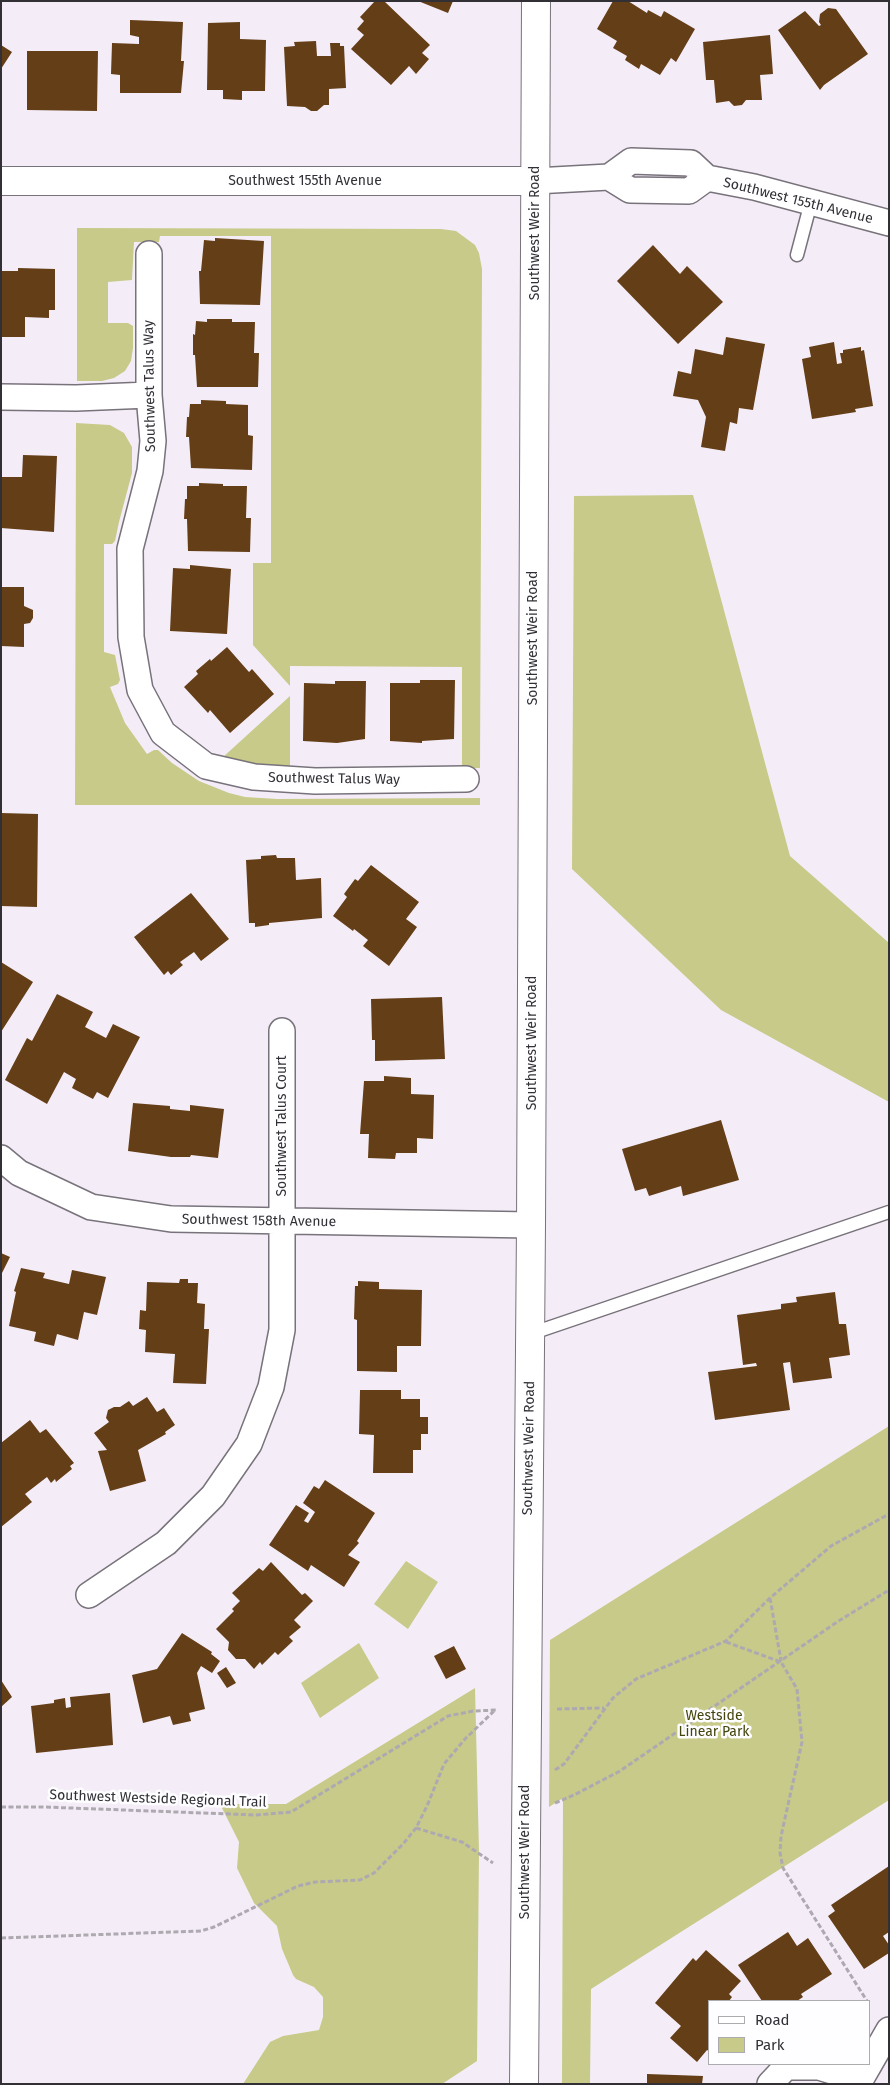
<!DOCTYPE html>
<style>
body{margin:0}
#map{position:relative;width:890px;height:2085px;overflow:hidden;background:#f4edf8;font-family:"Fira Sans",sans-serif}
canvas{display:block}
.frame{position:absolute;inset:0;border:2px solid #323034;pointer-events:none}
.legend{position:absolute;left:708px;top:2000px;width:162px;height:65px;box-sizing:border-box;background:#fefdff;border:1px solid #acabae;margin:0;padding:6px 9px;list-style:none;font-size:15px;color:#323034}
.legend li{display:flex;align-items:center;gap:10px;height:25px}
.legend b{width:25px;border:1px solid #acabae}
</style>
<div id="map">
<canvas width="890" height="2085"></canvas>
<div class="frame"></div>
<ul class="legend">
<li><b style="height:6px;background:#fff"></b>Road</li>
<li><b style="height:14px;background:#c7ca89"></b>Park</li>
</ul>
</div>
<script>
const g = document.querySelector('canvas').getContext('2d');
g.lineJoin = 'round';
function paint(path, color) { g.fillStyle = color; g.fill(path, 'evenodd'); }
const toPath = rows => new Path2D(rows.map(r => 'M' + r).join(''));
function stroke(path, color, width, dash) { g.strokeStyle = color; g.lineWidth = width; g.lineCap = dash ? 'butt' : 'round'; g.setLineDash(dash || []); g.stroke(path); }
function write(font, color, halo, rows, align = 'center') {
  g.font = font + ' "Fira Sans",sans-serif'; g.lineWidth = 5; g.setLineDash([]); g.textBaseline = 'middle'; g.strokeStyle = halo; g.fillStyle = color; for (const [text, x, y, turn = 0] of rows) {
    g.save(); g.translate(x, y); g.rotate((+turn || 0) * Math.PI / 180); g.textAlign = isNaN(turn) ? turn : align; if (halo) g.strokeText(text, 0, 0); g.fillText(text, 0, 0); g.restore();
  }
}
const green = toPath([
 [77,228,441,229,456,231,475,245,479,253,482,269,480,768,462,768,462,667,290,666,290,686,253,645,253,563,271,563,271,236,160,236,159,242,134,242,132,280,108,282,108,323,128,323,133,326,133,348,131,361,125,371,114,378,102,381,77,381],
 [76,423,110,425,124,433,132,447,132,473,119,522,115,541,112,544,104,544,104,652,115,655,120,680,118,684,110,687,125,723,147,754,154,750,158,750,172,763,199,781,229,793,245,797,277,799,480,798,480,805,75,805],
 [693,495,790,856,889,943,889,1102,721,1010,572,869,574,496],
 [290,696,290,768,270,768,222,758],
 [889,1426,889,1800,591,1989,590,2084,562,2084,563,1798,549,1807,550,1640],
 [406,1561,438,1582,408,1629,374,1604],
 [359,1643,379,1678,320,1718,301,1683],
 [475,1688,479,1852,477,2061,442,2084,243,2084,270,2042,283,2036,319,2030,323,2017,323,1997,314,1987,296,1979,293,1975,282,1949,277,1926,254,1903,237,1868,239,1842,220,1804,286,1804]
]);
const building = toPath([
 [375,1,384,1,430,45,422,53,429,59,416,74,409,66,391,85,351,49,364,35,357,29,364,21,360,17],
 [418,1,453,1,448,13],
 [613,1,628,1,647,13,648,10,661,17,664,11,695,29,676,62,671,58,660,75,641,64,639,69,625,60,627,56,613,48,617,41,597,29],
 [828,8,836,9,868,54,824,85,820,90,778,30,805,11,819,26,821,25,819,22,820,14],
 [130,20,183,22,181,61,184,61,181,93,120,93,120,75,111,74,112,43,139,44,139,37,130,35],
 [240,22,240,39,266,40,265,91,242,91,242,100,223,99,223,90,207,90,208,23],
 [770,35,773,74,760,75,762,100,746,100,742,105,734,106,729,101,716,103,714,80,706,80,703,42],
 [316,41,317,56,331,56,330,43,340,43,340,46,344,46,346,88,329,89,329,105,324,105,317,111,311,111,305,107,287,106,284,47,295,46,294,42],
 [1,45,12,52,1,69],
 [27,51,98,51,97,111,27,110],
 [215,238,264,241,260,305,200,304,199,271,201,271,204,240,215,241],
 [653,245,680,274,687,266,723,302,678,344,617,281],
 [18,268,55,269,55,310,49,310,49,318,25,317,25,337,1,337,1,271,18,271],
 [207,319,232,319,232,322,255,322,254,353,259,353,258,387,197,387,195,355,193,355,193,334,195,335,196,321,207,322],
 [726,337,765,344,753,410,739,408,737,424,730,422,725,451,701,447,706,417,698,400,673,396,678,371,691,374,695,349,723,355],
 [834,342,837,364,842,363,840,353,843,353,843,350,861,347,861,351,864,350,873,406,855,409,856,412,812,419,802,359,811,357,809,347],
 [201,400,226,401,226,404,248,405,248,435,253,436,252,470,191,468,189,437,186,437,187,417,189,417,190,404,201,404],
 [23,455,57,456,54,532,1,528,1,477,22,477],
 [199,483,223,484,223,486,247,486,246,518,251,518,250,552,188,551,187,519,184,519,185,499,187,499,187,486,199,486],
 [190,565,231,569,227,634,170,631,173,568,190,569],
 [1,587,24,587,24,606,33,610,33,618,30,623,24,624,24,647,1,646],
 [227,647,249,672,252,669,274,694,230,733,210,710,208,713,184,687,198,674,196,671,210,659,211,661],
 [420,680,455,680,454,739,422,741,422,743,390,741,390,683,420,683],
 [335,681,366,681,365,739,337,743,303,741,304,683,335,684],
 [1,813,38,814,37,907,1,906],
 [276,855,277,858,295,858,296,880,321,878,322,918,269,923,269,925,255,927,255,923,249,923,246,860,261,859,261,856],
 [371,865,419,902,406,919,417,927,389,966,363,946,368,940,354,929,353,931,333,916,347,897,344,894,355,879,358,881],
 [191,893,229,939,201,961,194,952,180,962,183,965,171,975,168,971,164,975,134,937],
 [1,962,33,982,1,1032],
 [57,994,93,1012,85,1027,106,1038,113,1024,140,1037,108,1098,97,1092,93,1099,72,1088,76,1079,64,1072,47,1104,5,1080,27,1038,32,1041],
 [442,997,445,1059,375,1061,375,1040,372,1040,371,999],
 [384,1076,411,1078,411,1094,434,1095,433,1139,417,1138,417,1153,396,1153,395,1159,368,1158,369,1134,360,1134,364,1081,384,1081],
 [133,1103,170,1106,170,1109,190,1111,190,1105,224,1109,218,1158,191,1155,190,1157,171,1157,128,1151],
 [721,1120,739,1180,683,1196,681,1186,649,1196,646,1188,635,1191,622,1149],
 [1,1253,10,1257,1,1275],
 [21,1268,45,1273,43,1278,69,1284,72,1270,106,1277,97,1315,84,1312,78,1340,57,1334,54,1346,34,1341,36,1332,9,1326,16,1292,14,1291],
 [180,1279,188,1279,188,1283,198,1283,197,1303,205,1304,204,1329,209,1329,206,1384,173,1383,175,1354,145,1352,146,1330,139,1329,140,1310,146,1311,147,1282,179,1283],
 [358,1281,379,1282,379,1289,422,1290,421,1346,397,1346,397,1372,357,1371,357,1320,354,1319,355,1286,358,1286],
 [835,1292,839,1324,846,1324,850,1355,829,1358,832,1378,793,1383,790,1362,783,1363,790,1410,715,1420,708,1372,757,1366,756,1363,743,1365,737,1315,781,1309,781,1304,797,1302,796,1297],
 [360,1390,401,1390,401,1399,420,1399,420,1417,428,1417,428,1434,421,1434,421,1450,413,1450,413,1473,373,1473,374,1435,359,1434],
 [147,1397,157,1412,164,1408,175,1425,165,1432,166,1434,138,1450,146,1481,110,1491,98,1451,107,1450,94,1433,109,1422,106,1418,108,1410,114,1407,120,1407,129,1401,133,1406],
 [30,1420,40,1433,46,1429,74,1463,70,1466,72,1469,56,1482,55,1479,51,1483,47,1477,25,1494,32,1502,1,1527,1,1443],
 [325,1480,375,1513,357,1541,359,1543,348,1555,360,1562,344,1587,311,1565,308,1571,269,1545,296,1505,309,1513,304,1521,308,1523,315,1512,303,1503,314,1486,319,1489],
 [271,1562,302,1595,305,1593,313,1601,294,1620,301,1627,289,1637,293,1641,278,1655,275,1652,262,1665,260,1662,254,1669,245,1659,236,1659,228,1650,229,1642,216,1629,234,1611,232,1609,240,1601,232,1593,259,1568,263,1571],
 [182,1633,212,1652,211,1654,220,1661,212,1673,201,1666,197,1673,205,1709,189,1713,191,1721,173,1725,170,1716,143,1723,132,1675,157,1669],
 [454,1646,466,1669,446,1679,434,1656],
 [226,1667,236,1683,227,1688,217,1673],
 [1,1680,12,1697,1,1707],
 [110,1693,113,1745,36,1753,31,1706,54,1703,54,1700,65,1698,66,1708,71,1707,70,1697],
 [889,1866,889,1932,883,1936,889,1945,889,1953,864,1969,828,1916,835,1911,831,1905],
 [788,1932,797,1946,808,1938,832,1974,801,1994,803,1997,797,2001,762,2001,738,1965],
 [706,1950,741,1981,729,1994,732,1997,729,2001,709,2001,709,2051,707,2050,697,2062,670,2038,681,2026,655,2003,693,1958,696,1961],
 [647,2074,703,2076,702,2084,647,2084]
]);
const path = toPath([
 [770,1598,781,1661],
 [726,1642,781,1662,797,1689,802,1742,781,1836,780,1853,783,1868,867,2001],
 [557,1709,604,1708],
 [555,1770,564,1764,613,1698,636,1679,726,1641,770,1598,831,1546,889,1514],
 [555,1803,574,1795,620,1771,837,1622,889,1590],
 [1,1807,44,1807,256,1815,291,1812,448,1716,473,1711,498,1710],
 [416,1828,462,1842,493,1863],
 [1,1938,201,1931,214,1927,298,1886,315,1882,360,1880,374,1873,403,1844,416,1828,427,1806,444,1764,465,1739,494,1711]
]);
const lane = toPath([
 [797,255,811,202],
 [530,1334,889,1212]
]);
const street = toPath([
 [609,177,630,190,689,191,707,178],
 [535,181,609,177,631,161,691,163,707,178,754,187,889,223],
 [149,254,149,395,153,441,150,471,130,549,131,637,140,690,163,733,206,766,254,777,315,781,466,779],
 [1,397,76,398,149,395],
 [1,1158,19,1173,91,1207,171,1219,531,1225],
 [89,1595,166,1543,213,1496,249,1444,271,1387,282,1330,282,1031],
 [770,2084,786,2067,819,2067,861,2080],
 [858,2084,889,2030]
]);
const secondary = toPath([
 [1,181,535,181],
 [524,2084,531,1225,536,1]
]);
const streetNames = [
 ["Southwest 155th Avenue",305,181],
 ["Southwest 155th Avenue",798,201,14],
 ["Southwest Weir Road",535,233,-90],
 ["Southwest Talus Way",150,386,-91],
 ["Southwest Weir Road",533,638,-90],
 ["Southwest Talus Way",334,779,1],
 ["Southwest Weir Road",532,1043,-90],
 ["Southwest Talus Court",282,1126,-90],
 ["Southwest 158th Avenue",259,1221,1],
 ["Southwest Weir Road",529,1448,-89],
 ["Southwest Westside Regional Trail",158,1799,2],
 ["Southwest Weir Road",525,1852,-90]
];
const parkNames = [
 ["Westside",714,1716],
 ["Linear Park",714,1732]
];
paint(green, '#c7ca89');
paint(building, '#643e16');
stroke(lane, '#78727b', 15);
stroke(street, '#78727b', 28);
stroke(secondary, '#78727b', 30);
stroke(path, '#aea9b1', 3, [5, 2.5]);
stroke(lane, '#fff', 12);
stroke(street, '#fff', 25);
stroke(secondary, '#fff', 28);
write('14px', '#323034', '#fefdff', streetNames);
write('14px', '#44450d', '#fefdff', parkNames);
</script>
